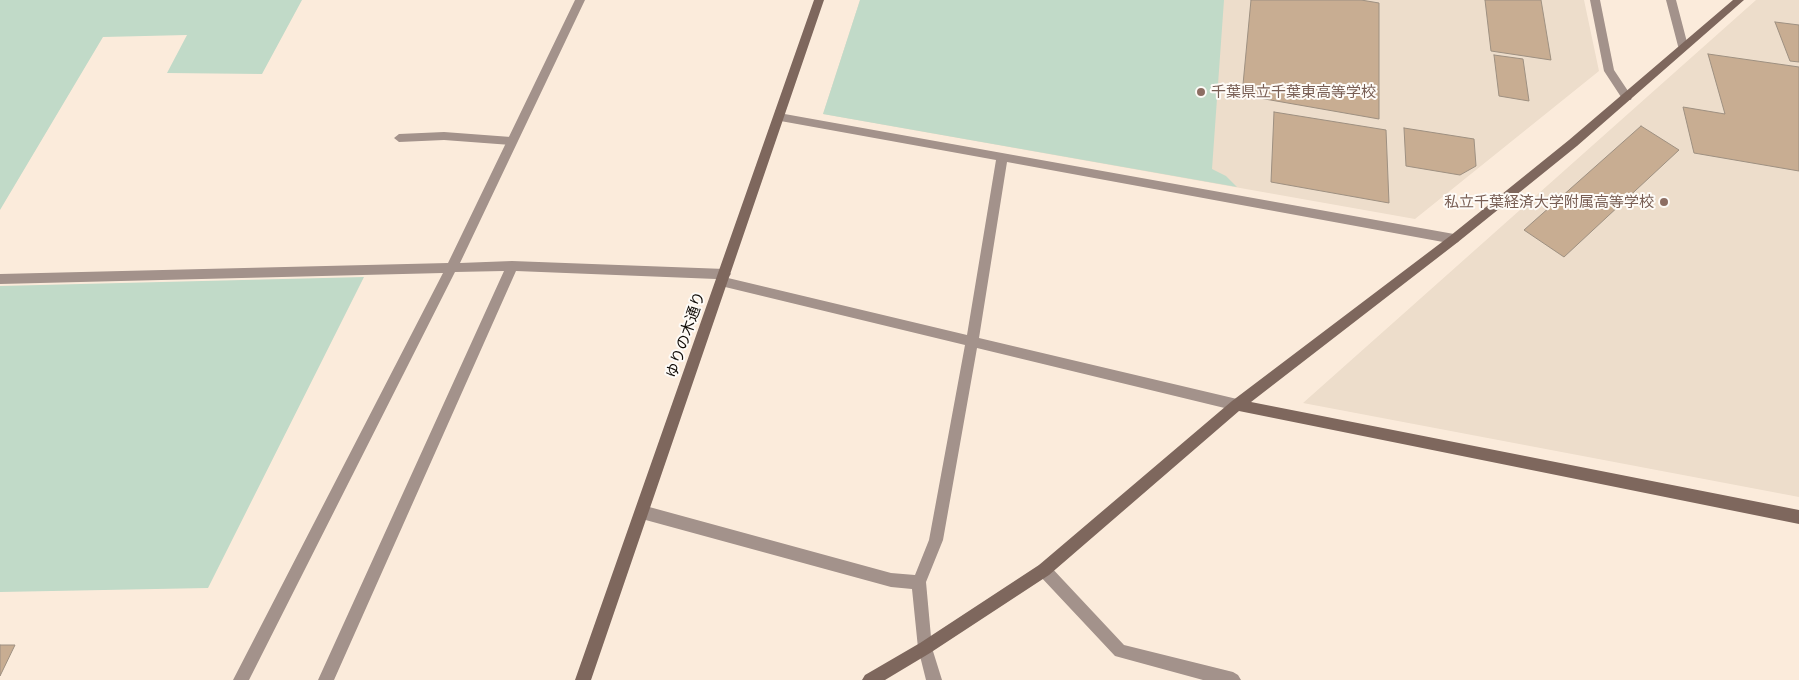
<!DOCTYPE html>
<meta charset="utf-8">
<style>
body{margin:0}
canvas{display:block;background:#fbebdb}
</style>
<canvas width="1799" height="680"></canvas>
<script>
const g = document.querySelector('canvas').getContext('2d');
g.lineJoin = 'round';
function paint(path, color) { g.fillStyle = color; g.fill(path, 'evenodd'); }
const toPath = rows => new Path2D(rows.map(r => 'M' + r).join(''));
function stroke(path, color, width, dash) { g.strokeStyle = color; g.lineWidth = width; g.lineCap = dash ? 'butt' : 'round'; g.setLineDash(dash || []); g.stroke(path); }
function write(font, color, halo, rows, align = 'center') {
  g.font = font + ' Mulish,"Noto Sans JP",sans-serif'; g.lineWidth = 4; g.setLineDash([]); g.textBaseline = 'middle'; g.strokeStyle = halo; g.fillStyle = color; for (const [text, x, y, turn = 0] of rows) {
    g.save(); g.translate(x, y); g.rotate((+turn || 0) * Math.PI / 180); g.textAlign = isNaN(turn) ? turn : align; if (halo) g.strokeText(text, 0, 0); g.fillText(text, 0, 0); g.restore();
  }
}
const education = toPath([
 [860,0,1584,0,1599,71,1415,219,823,114],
 [1756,0,1799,0,1799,497,1303,403]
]);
const green = toPath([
 [0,0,302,0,262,74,167,73,187,35,103,37,0,210],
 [860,0,1224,0,1212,169,1226,176,1237,187,823,114],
 [364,277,208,588,0,592,0,286]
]);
const building = toPath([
 [1251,0,1361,0,1379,3,1379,119,1242,95,1251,0],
 [1485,0,1541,0,1551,60,1491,51,1485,0],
 [1775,22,1799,25,1799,62,1790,61,1775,22],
 [1708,54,1799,67,1799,171,1694,153,1683,107,1725,114,1708,54],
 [1494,55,1523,59,1529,101,1499,96,1494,55],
 [1274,112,1386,130,1389,203,1271,182,1274,112],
 [1641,126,1679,150,1564,257,1524,230,1641,126],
 [1404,128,1474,139,1476,166,1460,175,1406,166,1404,128],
 [0,645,15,645,0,676,0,645]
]);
const lane = toPath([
 [444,132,511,137,516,141,511,145,444,140,399,142,394,138,399,134,444,132]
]);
const street = toPath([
 [575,0,585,0,460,263,512,261,725,269,729,271,731,274,728,278,967,335,996,160,775,120,774,117,775,114,779,113,1454,234,1458,236,1460,239,1458,242,1454,244,1007,162,979,338,1237,399,1242,401,1244,405,1242,409,1237,411,977,348,943,540,926,582,932,648,942,680,926,680,918,648,912,589,891,587,642,519,637,517,635,512,637,507,642,505,891,573,915,575,929,540,965,345,721,286,717,284,716,279,516,271,334,680,318,680,504,271,455,272,249,680,233,680,443,273,0,284,0,274,448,263,575,0],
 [1590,0,1600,0,1614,70,1632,97,1631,100,1623,100,1604,71,1590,0],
 [1666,0,1676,0,1688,46,1687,48,1679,48,1678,46,1666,0],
 [1044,563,1049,565,1124,645,1233,672,1238,675,1241,680,1203,680,1115,656,1039,575,1037,570,1039,565,1044,563]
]);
const secondary = toPath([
 [814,0,824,0,591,680,575,680,814,0],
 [1733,0,1744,0,1577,146,1458,242,1251,402,1799,510,1799,524,1239,411,1049,575,930,653,885,680,862,680,865,675,920,643,1039,565,1232,401,1450,236,1569,140,1733,0]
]);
const markers = [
 [1201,92,5,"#8d6e63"],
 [1664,202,5,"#8d6e63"]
];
const educationNames = [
 ["千葉県立千葉東高等学校",1211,92],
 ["私立千葉経済大学附属高等学校",1654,202,"right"]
];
const streetNames = [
 ["ゆりの木通り",686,335,-71]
];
paint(education, '#edddcb');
paint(green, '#c1dac8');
paint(building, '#c8ad92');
stroke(building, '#9e9081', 1);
paint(lane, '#a3928b');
paint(street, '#a3928b');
paint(secondary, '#7e675d');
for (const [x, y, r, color] of markers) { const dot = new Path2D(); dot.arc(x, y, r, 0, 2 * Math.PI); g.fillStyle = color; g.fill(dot); stroke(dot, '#fefbf7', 2); }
write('15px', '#785e54', '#fefbf7', educationNames, 'left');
write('15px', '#100b06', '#fefbf7', streetNames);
</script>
